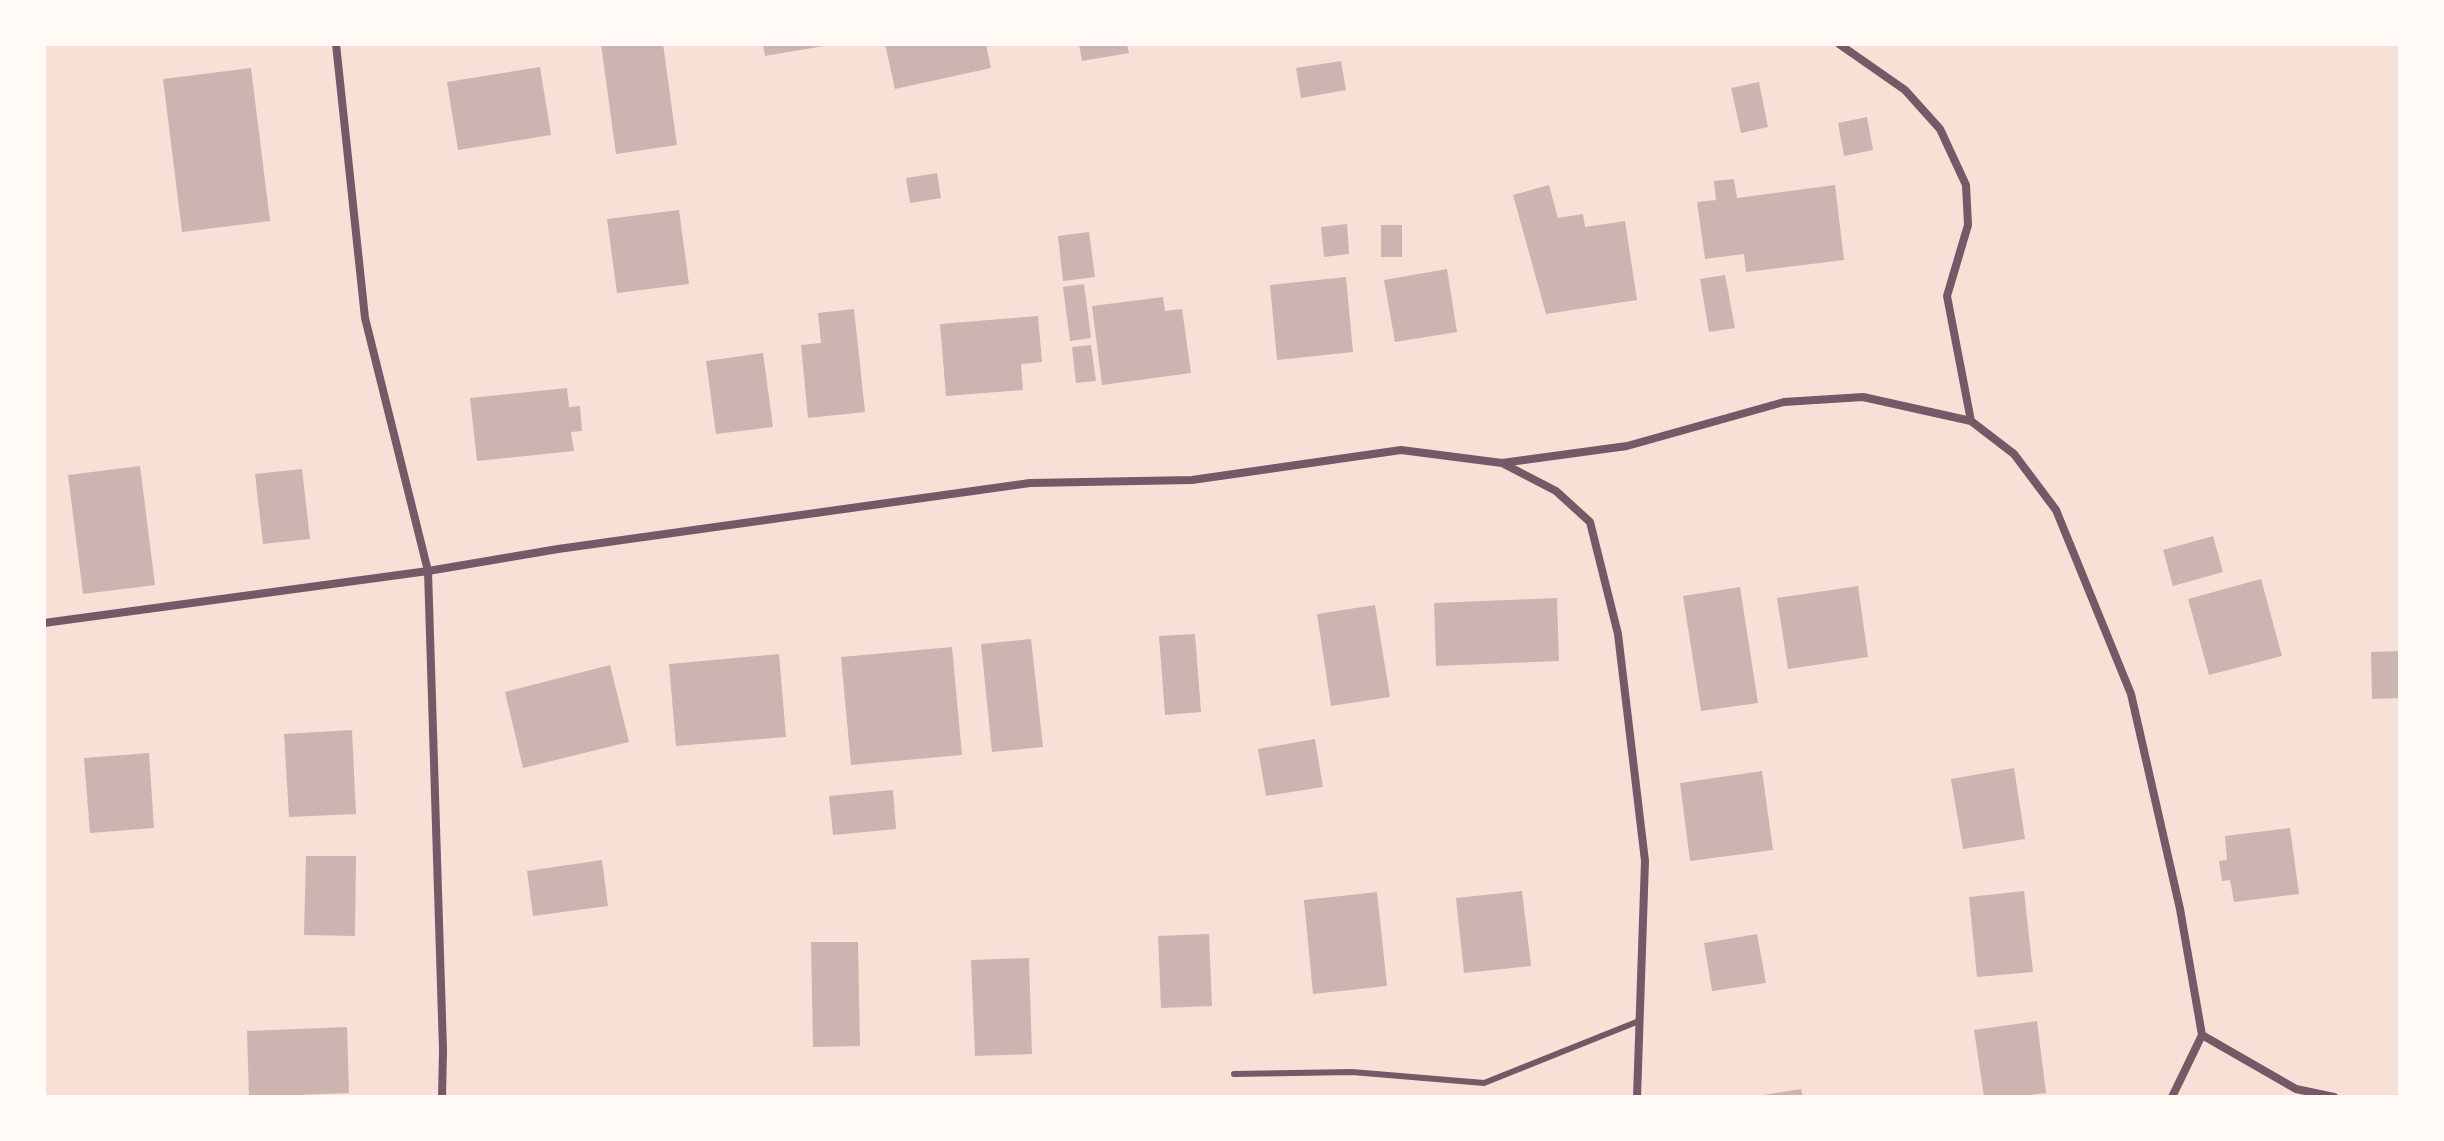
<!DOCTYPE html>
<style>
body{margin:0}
#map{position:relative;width:2444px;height:1141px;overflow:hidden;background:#f7e1d7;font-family:"IBM Plex Serif",serif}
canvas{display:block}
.frame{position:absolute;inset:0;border:46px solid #fffaf5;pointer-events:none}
</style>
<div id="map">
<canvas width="2444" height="1141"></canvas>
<div class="frame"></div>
</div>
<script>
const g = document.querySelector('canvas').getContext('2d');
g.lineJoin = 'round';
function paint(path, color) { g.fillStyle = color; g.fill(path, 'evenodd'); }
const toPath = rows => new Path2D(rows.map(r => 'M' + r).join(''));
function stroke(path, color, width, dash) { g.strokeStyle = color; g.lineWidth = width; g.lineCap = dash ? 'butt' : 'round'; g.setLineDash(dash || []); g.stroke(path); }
const building = toPath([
 [601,44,663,44,677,145,616,154],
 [763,44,824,44,824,46,765,56],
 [885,44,986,44,991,68,895,89],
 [1079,44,1127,44,1129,53,1082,61],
 [1341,61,1346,90,1301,98,1296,68],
 [540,67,551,135,458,150,447,82],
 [251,68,270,221,182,232,163,79],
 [1759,82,1768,127,1741,133,1731,88],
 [1867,117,1873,150,1844,156,1838,123],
 [937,173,941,198,910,203,906,178],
 [1734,179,1737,198,1835,185,1844,260,1746,272,1744,254,1705,259,1697,202,1716,200,1714,181],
 [1549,185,1558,218,1583,214,1585,227,1625,221,1637,300,1546,314,1513,195],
 [679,210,689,284,617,293,607,219],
 [1347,224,1349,254,1324,257,1321,227],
 [1381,225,1402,225,1402,257,1381,257],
 [1089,232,1095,277,1063,281,1058,236],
 [1447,269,1457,332,1395,342,1384,280],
 [1725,275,1735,328,1709,332,1700,279],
 [1346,277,1353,352,1277,360,1270,285],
 [1084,284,1091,338,1070,341,1063,287],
 [1163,297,1165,311,1182,309,1191,373,1102,385,1092,306],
 [854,309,865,412,808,418,801,345,821,343,818,313],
 [1038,316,1042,362,1021,364,1023,390,946,396,940,324],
 [1091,345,1096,381,1076,383,1072,347],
 [763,353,773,427,716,434,706,361],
 [567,388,569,407,580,406,582,431,571,432,574,451,477,461,470,398],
 [140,466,155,585,83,594,68,475],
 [302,469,310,539,263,544,255,474],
 [2213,536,2223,572,2173,586,2163,550],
 [2261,579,2282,656,2209,675,2188,599],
 [1858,586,1868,657,1788,669,1777,598],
 [1740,587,1758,703,1701,711,1683,596],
 [1557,598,1559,661,1436,666,1434,603],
 [1375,605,1390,697,1331,706,1317,614],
 [1195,634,1201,712,1165,715,1159,636],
 [1031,639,1043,747,992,752,981,644],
 [952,647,962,755,851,765,841,657],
 [2400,651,2400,698,2372,699,2371,652],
 [779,654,786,737,676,746,669,664],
 [610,665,629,742,523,768,505,692],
 [352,730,356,814,289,817,284,734],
 [1315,739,1323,787,1266,796,1258,749],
 [149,753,154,828,90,833,84,758],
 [2014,768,2025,839,1963,849,1951,779],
 [1762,771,1773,850,1690,861,1680,783],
 [893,790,896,829,833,835,829,796],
 [2290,828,2299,894,2234,902,2230,880,2222,881,2219,861,2227,860,2225,836],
 [306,856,356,856,355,936,304,935],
 [602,860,608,906,533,916,527,871],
 [1522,891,1531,966,1464,973,1456,898],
 [2024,891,2033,972,1977,977,1969,897],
 [1377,892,1387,986,1313,994,1304,900],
 [1209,934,1212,1006,1161,1008,1158,936],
 [1757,934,1766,983,1712,991,1704,943],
 [811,942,858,942,860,1046,813,1047],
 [1029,958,1032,1054,975,1056,971,960],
 [2037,1021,2046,1093,2014,1097,1984,1097,1974,1030],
 [347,1027,349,1093,249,1097,247,1031],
 [1801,1089,1803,1097,1764,1097,1763,1095]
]);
const service = toPath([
 [1234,1074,1352,1072,1484,1083,1639,1021]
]);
const minor = toPath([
 [336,44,365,318,428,571,443,1050,442,1097],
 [1839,44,1905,90,1940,129,1966,185,1968,225,1947,296,1971,421],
 [1502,463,1556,491,1590,522,1618,634,1645,861,1637,1097],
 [44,623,428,571,558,549,1030,483,1192,480,1401,450,1502,463,1627,446,1784,402,1863,397,1971,421,2014,454,2056,510,2131,694,2180,909,2202,1035,2172,1097],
 [2202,1035,2296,1089,2334,1097]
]);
paint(building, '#ccb4b1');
stroke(service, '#755966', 6);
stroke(minor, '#755966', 8);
</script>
